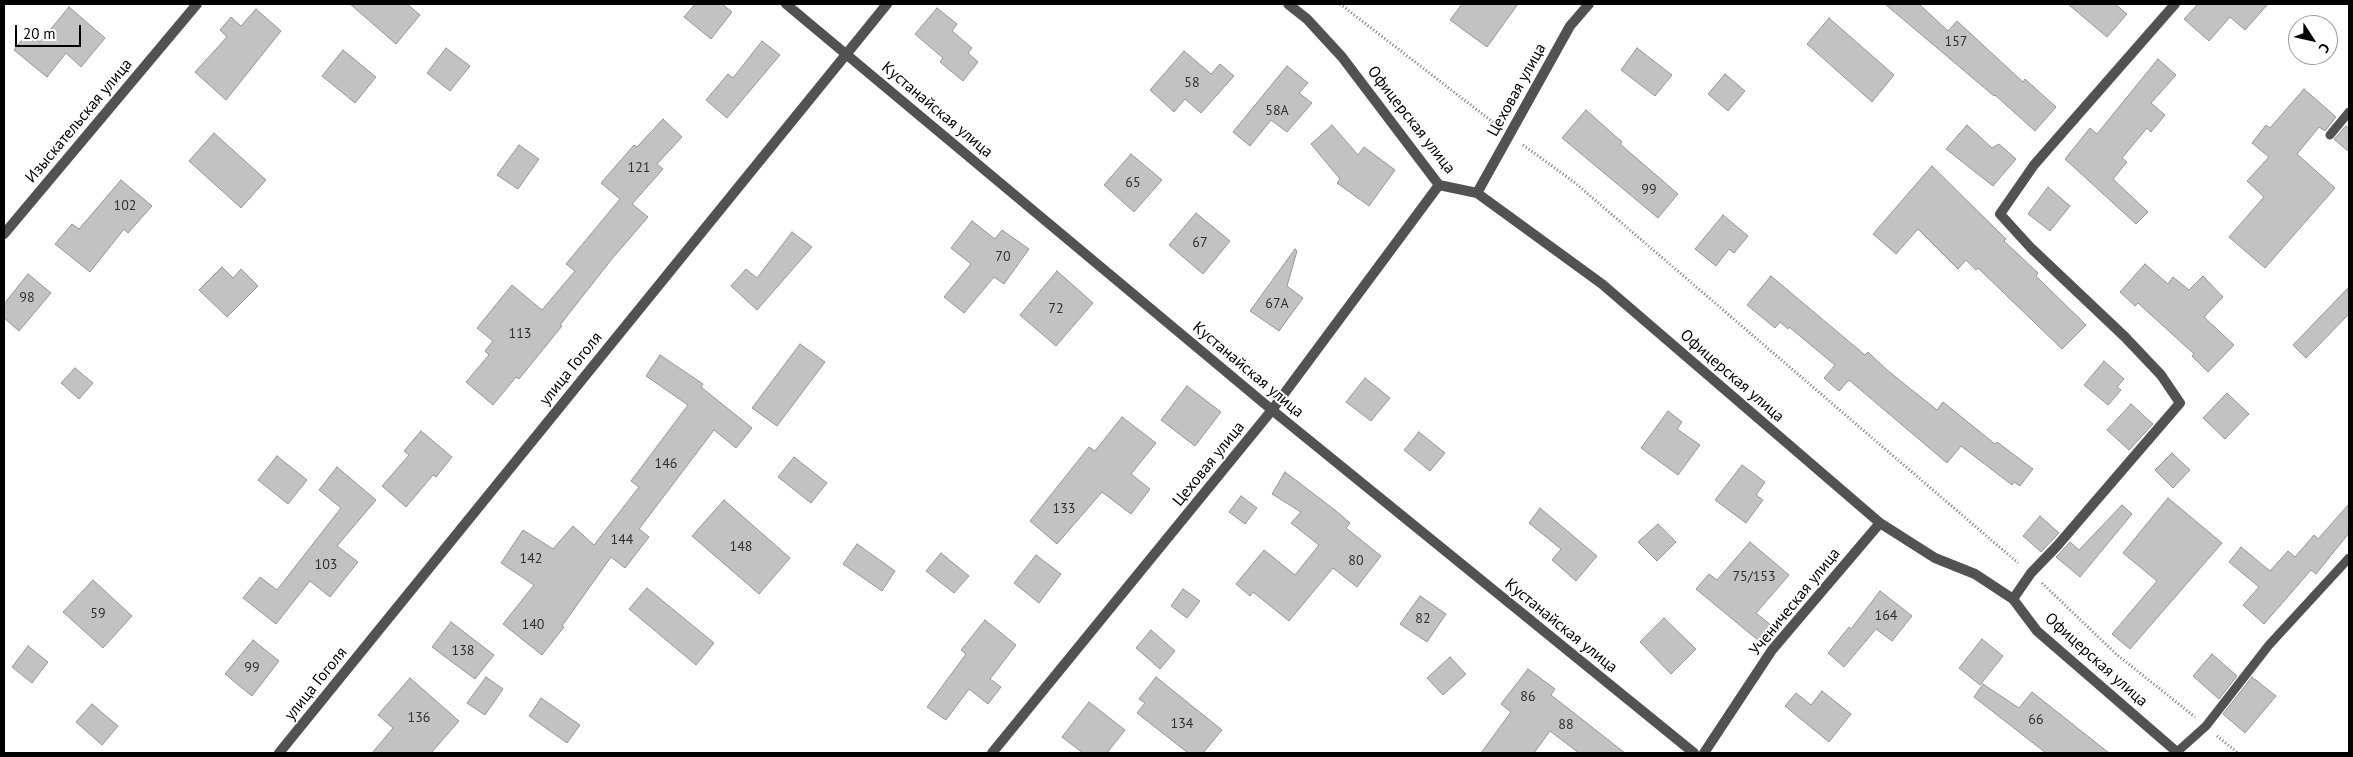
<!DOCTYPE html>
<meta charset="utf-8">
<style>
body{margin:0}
#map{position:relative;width:2353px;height:757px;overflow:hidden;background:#fff;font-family:"PT Sans",sans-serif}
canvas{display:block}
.frame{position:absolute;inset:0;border:5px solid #000;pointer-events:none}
.north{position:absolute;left:2288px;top:15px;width:50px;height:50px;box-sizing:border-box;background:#fff;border:1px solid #999;border-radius:50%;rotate:125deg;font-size:14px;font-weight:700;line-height:20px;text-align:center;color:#000}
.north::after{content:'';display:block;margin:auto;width:18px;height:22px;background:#000;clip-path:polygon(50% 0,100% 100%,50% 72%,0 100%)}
.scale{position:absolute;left:15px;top:25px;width:66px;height:22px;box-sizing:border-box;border:2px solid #000;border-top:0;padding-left:6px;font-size:15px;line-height:18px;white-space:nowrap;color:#000;-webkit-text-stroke:4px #fff;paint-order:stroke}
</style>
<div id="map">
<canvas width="2353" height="757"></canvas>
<div class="frame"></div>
<div class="north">С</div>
<div class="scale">20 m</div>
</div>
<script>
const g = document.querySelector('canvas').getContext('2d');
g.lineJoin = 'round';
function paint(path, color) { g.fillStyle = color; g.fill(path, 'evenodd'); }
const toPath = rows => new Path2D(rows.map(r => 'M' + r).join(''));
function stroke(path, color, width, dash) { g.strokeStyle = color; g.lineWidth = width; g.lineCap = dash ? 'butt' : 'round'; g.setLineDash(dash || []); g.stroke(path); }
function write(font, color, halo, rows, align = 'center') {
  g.font = font + ' "PT Sans",sans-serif'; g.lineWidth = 4; g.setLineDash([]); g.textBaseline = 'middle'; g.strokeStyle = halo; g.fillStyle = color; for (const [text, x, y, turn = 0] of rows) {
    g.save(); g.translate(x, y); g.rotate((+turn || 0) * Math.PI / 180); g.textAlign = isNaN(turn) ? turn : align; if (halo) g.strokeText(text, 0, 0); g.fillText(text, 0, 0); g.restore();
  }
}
const building = toPath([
 [350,4,407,4,420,15,396,44,350,4],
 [695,4,722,4,732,12,711,39,684,17,695,4],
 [1462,4,1518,4,1487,47,1450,20,1462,4],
 [1885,4,1919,4,1948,31,1957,21,2023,82,2025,79,2056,107,2035,131,1995,95,1994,96,1885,4],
 [2068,4,2115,4,2127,14,2107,37,2068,4],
 [2198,4,2268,4,2245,30,2230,17,2209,41,2184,19,2198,4],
 [69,7,105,38,81,67,66,53,47,77,14,50,28,32,40,42,69,7],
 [937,8,957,24,952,31,972,48,968,53,978,62,963,81,940,62,943,58,915,34,937,8],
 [256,9,281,31,226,100,195,72,227,37,220,30,231,17,241,26,256,9],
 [1829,18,1894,75,1872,102,1807,44,1829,18],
 [762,41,780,55,727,118,706,100,728,74,733,78,762,41],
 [446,48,470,66,450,91,427,73,446,48],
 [1637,48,1672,75,1655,96,1621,70,1637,48],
 [343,50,376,77,355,103,322,76,343,50],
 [1184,51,1211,74,1220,64,1234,76,1201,113,1185,99,1174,112,1150,90,1184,51],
 [2158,59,2176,75,2151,103,2165,115,2151,132,2147,128,2122,158,2127,162,2113,179,2148,212,2136,224,2065,159,2090,128,2097,134,2158,59],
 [1287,66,1308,83,1299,93,1312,103,1287,132,1271,120,1250,146,1233,132,1287,66],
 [1725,74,1745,91,1728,111,1708,94,1725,74],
 [2304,89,2336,117,2325,131,2319,127,2297,154,2335,188,2265,268,2229,237,2264,197,2247,181,2269,157,2252,143,2266,125,2270,128,2304,89],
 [1586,110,1622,142,1620,144,1678,194,1658,218,1562,138,1586,110],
 [663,119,682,137,657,164,663,169,632,204,648,217,611,260,560,325,562,326,519,379,516,377,493,405,466,382,489,355,485,351,493,341,477,328,512,285,542,310,575,271,566,264,620,199,601,183,634,145,637,147,663,119],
 [1332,125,1358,155,1364,147,1395,170,1369,206,1337,183,1340,179,1311,144,1332,125],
 [1967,125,1992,148,1999,144,2016,159,1993,186,1946,149,1967,125],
 [2346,126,2349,129,2349,152,2334,139,2346,126],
 [214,133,266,180,241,208,189,161,214,133],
 [519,145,539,159,518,189,497,175,519,145],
 [1131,154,1162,180,1134,212,1104,185,1131,154],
 [1932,166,2006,239,2004,241,2038,273,2036,276,2086,325,2062,349,1978,268,1976,270,1966,260,1958,269,1918,229,1896,254,1873,234,1932,166],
 [121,180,152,206,128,233,124,229,90,272,55,244,72,224,79,229,121,180],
 [2048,187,2070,206,2050,231,2028,214,2048,187],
 [1196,213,1230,241,1203,274,1169,245,1196,213],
 [1723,215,1748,236,1734,253,1729,249,1716,266,1695,249,1723,215],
 [972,221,995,239,1002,230,1029,249,1004,284,994,277,964,313,944,297,971,264,951,248,972,221],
 [792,232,812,247,757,310,731,286,746,269,757,278,792,232],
 [1295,249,1297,251,1287,286,1303,298,1279,331,1250,311,1295,249],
 [2145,264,2168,284,2173,277,2189,290,2203,276,2223,297,2204,317,2234,345,2208,372,2192,356,2194,354,2138,303,2135,306,2120,292,2145,264],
 [222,267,233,278,241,269,258,286,227,317,199,290,222,267],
 [1057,271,1093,303,1056,346,1020,315,1057,271],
 [28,274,51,293,19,331,4,318,4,304,28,274],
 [1771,276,1865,355,1868,352,1887,370,1937,410,1943,402,1995,444,1997,442,2033,469,2020,486,2014,482,2012,485,1961,446,1947,463,1849,380,1839,391,1824,378,1835,365,1789,327,1788,329,1780,322,1775,328,1747,305,1771,276],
 [2349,287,2349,314,2306,358,2293,345,2349,287],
 [800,344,825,362,777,426,752,408,800,344],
 [660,355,703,384,701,387,752,428,736,448,714,430,639,529,649,537,625,568,611,557,562,626,564,627,542,655,503,624,534,585,501,563,523,530,553,549,573,526,594,545,639,487,631,481,688,405,646,376,660,355],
 [2104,361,2124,379,2117,387,2121,390,2108,405,2084,385,2104,361],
 [75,368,93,383,79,399,61,383,75,368],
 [1365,378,1390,398,1371,421,1346,402,1365,378],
 [1187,386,1221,412,1195,446,1161,420,1187,386],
 [2227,393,2249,414,2225,439,2203,418,2227,393],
 [2131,404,2153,424,2129,450,2107,430,2131,404],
 [1668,411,1682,422,1677,429,1700,445,1678,475,1641,448,1668,411],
 [1122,417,1156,443,1131,474,1150,489,1131,514,1102,492,1057,544,1030,521,1089,447,1095,451,1122,417],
 [421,431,452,457,436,477,433,475,406,507,382,486,409,455,404,451,421,431],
 [1419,432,1445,453,1430,471,1404,450,1419,432],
 [2172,453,2190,470,2173,488,2155,470,2172,453],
 [277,456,307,480,288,504,258,480,277,456],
 [794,457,827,483,811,503,778,477,794,457],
 [1742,465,1765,482,1756,495,1763,500,1746,523,1715,500,1742,465],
 [337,467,376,500,337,546,358,562,330,597,310,581,276,624,243,598,260,577,277,590,341,508,319,490,337,467],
 [1285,472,1335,510,1350,523,1346,528,1381,556,1357,587,1333,568,1289,621,1253,592,1250,596,1236,584,1264,550,1295,575,1319,545,1291,523,1301,512,1272,494,1285,472],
 [1241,496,1257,508,1245,524,1229,512,1241,496],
 [2168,498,2222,543,2130,649,2112,634,2157,581,2123,553,2168,498],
 [724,500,790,558,759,594,692,536,724,500],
 [2349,504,2349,533,2316,574,2311,570,2264,624,2243,605,2259,587,2229,562,2241,547,2270,571,2288,551,2295,557,2314,535,2318,539,2349,504],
 [2122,505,2132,514,2080,577,2056,557,2070,542,2079,550,2122,505],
 [1540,508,1597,556,1576,581,1552,560,1561,549,1529,523,1540,508],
 [2040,516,2059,533,2041,552,2023,536,2040,516],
 [1658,524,1676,542,1657,561,1638,542,1658,524],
 [1750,542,1789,575,1756,613,1772,626,1759,641,1696,589,1709,574,1717,580,1750,542],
 [857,544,895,571,882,591,843,564,857,544],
 [941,553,969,576,954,593,926,571,941,553],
 [1036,555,1061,574,1039,603,1014,583,1036,555],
 [93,580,132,616,103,648,63,612,93,580],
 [647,588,714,643,696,665,629,609,647,588],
 [1183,589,1200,601,1187,618,1171,606,1183,589],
 [1880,591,1912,616,1892,641,1876,629,1844,667,1828,653,1849,627,1851,629,1880,591],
 [1420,596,1446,614,1427,642,1400,624,1420,596],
 [1664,618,1696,649,1671,674,1640,642,1664,618],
 [985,620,1016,645,990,679,1001,687,988,704,969,689,946,720,927,707,966,654,961,650,985,620],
 [451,622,494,655,475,679,432,647,451,622],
 [1151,630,1175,651,1160,669,1136,648,1151,630],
 [1982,639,2003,656,1980,685,1959,668,1982,639],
 [253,640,279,661,252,696,225,674,253,640],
 [28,646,48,662,32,683,12,667,28,646],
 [2212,654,2237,676,2219,699,2193,676,2212,654],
 [1450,657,1466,674,1443,695,1427,678,1450,657],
 [1528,669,1555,689,1551,695,1625,753,1579,753,1550,731,1534,753,1481,753,1511,712,1501,704,1528,669],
 [486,677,503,689,485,715,467,703,486,677],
 [1156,677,1222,730,1203,753,1188,753,1137,713,1145,703,1139,699,1156,677],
 [2252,677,2276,696,2245,733,2223,714,2252,677],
 [410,678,459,721,431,753,372,753,393,728,378,715,410,678],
 [1983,684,2019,708,2032,692,2109,753,2046,753,1974,697,1983,684],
 [1822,691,1851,714,1829,742,1785,706,1796,693,1811,705,1822,691],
 [541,698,580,725,567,743,529,716,541,698],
 [1089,702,1125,730,1107,753,1083,753,1062,737,1089,702],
 [92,704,118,726,102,745,76,722,92,704]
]);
const path = toPath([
 [1340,4,1498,126],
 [1523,145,1574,182,2018,563],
 [2042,583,2116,654,2195,717],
 [2217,736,2238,753]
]);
const service = toPath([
 [2330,135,2349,112],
 [2177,752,2206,726,2269,645,2349,558]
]);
const minor = toPath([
 [786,4,1272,410,1694,753],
 [1288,4,1307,19,1342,57,1439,185,1477,193,1602,284,1880,523,1935,558,1975,574,2013,599,2037,631,2178,753],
 [1477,193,1570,26,1589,4],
 [4,234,197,4],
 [2013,599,2031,573,2057,546,2180,403,2161,375,2125,337,2031,248,2000,214,2034,165,2175,4],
 [279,753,887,4],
 [992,753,1272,410,1439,185],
 [1704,753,1772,650,1880,523]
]);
const numberNames = [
 ["157",1956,42],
 ["58",1192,83],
 ["58А",1277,111],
 ["121",639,168],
 ["65",1133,183],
 ["99",1649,190],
 ["102",125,206],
 ["67",1200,243],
 ["70",1003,257],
 ["98",27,298],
 ["67А",1277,304],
 ["72",1056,309],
 ["113",520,334],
 ["146",666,464],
 ["133",1064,509],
 ["144",622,540],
 ["148",741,547],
 ["142",531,559],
 ["80",1356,561],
 ["103",326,565],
 ["75/153",1754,577],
 ["59",98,614],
 ["164",1886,616],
 ["82",1423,619],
 ["140",533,625],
 ["138",463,651],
 ["99",252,668],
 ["86",1528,697],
 ["136",419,718],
 ["66",2036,720],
 ["134",1182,724],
 ["88",1566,725]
];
const streetNames = [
 ["Цеховая улица",1517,90,-61],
 ["Кустанайская улица",937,110,40],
 ["Офицерская улица",1411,120,52],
 ["Изыскательская улица",79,121,-50],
 ["улица Гоголя",571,369,-51],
 ["Кустанайская улица",1248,370,40],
 ["Офицерская улица",1732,376,41],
 ["Цеховая улица",1209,464,-51],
 ["Ученическая улица",1795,602,-51],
 ["Кустанайская улица",1561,626,39],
 ["Офицерская улица",2096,660,42],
 ["улица Гоголя",316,684,-51]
];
paint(building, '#c2c2c2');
stroke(building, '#969696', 1);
stroke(path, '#747474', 3, [1, 2.5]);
stroke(service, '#525252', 9);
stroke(minor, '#525252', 10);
write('14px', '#303030', null, numberNames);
write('16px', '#000', '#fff', streetNames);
</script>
